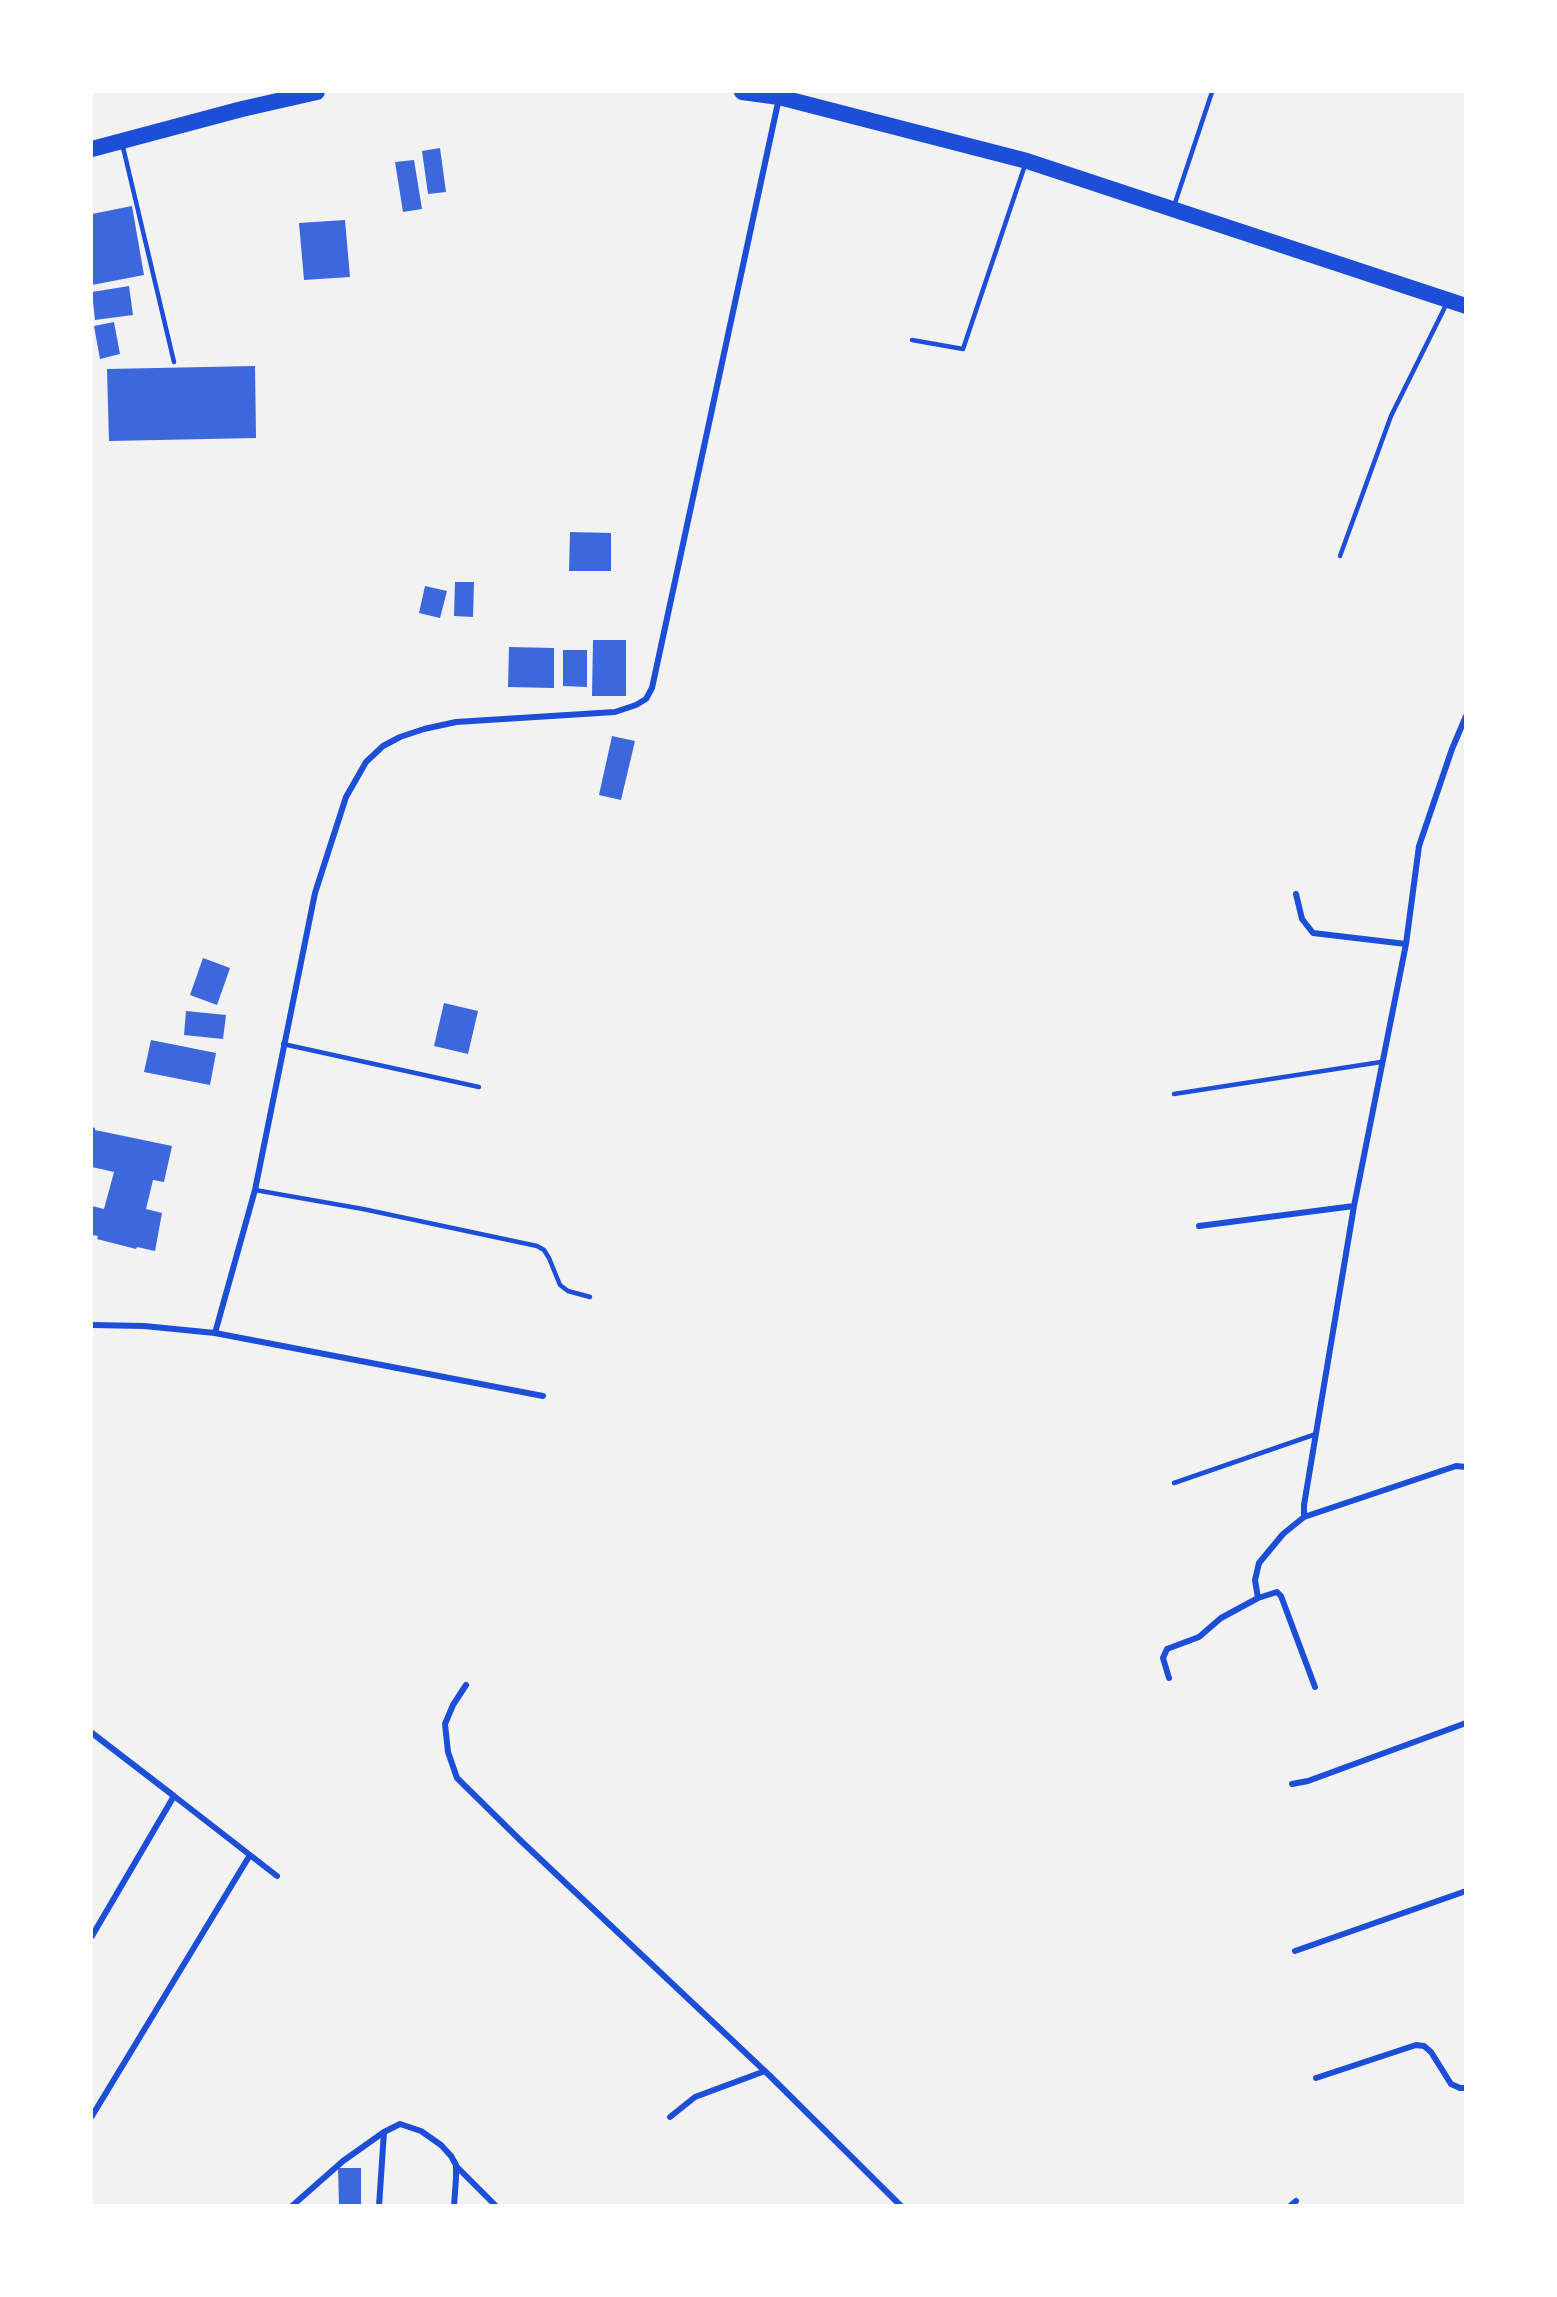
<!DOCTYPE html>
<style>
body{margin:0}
#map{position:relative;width:1557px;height:2297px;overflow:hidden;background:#f2f2f2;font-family:Poppins,sans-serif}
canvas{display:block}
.frame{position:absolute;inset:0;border:93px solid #fff;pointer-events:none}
</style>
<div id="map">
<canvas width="1557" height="2297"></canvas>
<div class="frame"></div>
</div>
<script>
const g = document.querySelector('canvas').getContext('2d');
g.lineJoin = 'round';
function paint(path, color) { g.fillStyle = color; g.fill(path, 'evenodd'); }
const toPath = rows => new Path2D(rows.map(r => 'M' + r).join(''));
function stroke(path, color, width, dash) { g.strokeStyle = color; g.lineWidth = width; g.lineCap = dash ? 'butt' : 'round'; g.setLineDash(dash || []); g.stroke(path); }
const building = toPath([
 [440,148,446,192,428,194,422,151],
 [414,160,422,209,403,212,395,162],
 [132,206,144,275,92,285,92,214],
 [345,220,350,277,304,280,299,223],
 [129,286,133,315,95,320,92,292],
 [114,322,120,354,100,359,94,326],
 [255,366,256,438,109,441,107,369],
 [570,532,611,533,611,571,569,571],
 [455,582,474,582,473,617,454,616],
 [425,586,447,591,440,618,419,613],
 [593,640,626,640,626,696,592,696],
 [509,647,554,648,554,688,508,687],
 [563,650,587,650,587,687,563,686],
 [612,736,635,741,621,800,599,795],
 [203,958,230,968,217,1005,190,995],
 [444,1003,478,1011,468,1054,434,1046],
 [186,1011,226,1015,223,1039,184,1035],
 [151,1040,216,1053,210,1085,144,1072],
 [92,1127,95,1128,95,1130,172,1146,164,1182,153,1180,146,1209,162,1213,155,1251,137,1247,136,1249,97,1239,98,1236,92,1235,92,1206,104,1209,114,1172,92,1167],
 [338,2168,361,2168,361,2206,339,2206]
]);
const service = toPath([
 [122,143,174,362],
 [1174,206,1212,92],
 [912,340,963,349,1025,165],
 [1340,556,1391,416,1447,303],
 [283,1044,479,1087],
 [1174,1094,1381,1062],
 [255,1190,363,1209,537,1246,544,1250,549,1258,560,1285,568,1291,590,1297],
 [1174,1483,1316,1434]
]);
const minor = toPath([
 [1296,894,1302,919,1313,933,1406,944],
 [1199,1226,1354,1206],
 [92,1325,144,1326,215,1333,255,1190,315,893,346,797,366,762,383,746,400,737,424,729,456,722,615,712,636,705,646,699,652,688,779,98],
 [215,1333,543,1396],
 [1304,1517,1304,1505,1354,1206,1406,944,1419,846,1452,749,1466,716],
 [1258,1598,1255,1580,1259,1563,1283,1534,1304,1517,1456,1466,1466,1467],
 [1169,1678,1163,1658,1167,1649,1199,1637,1221,1618,1258,1598,1277,1592,1281,1596,1315,1687],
 [466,1685,453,1705,445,1724,448,1752,457,1778,520,1840,769,2075,901,2206],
 [92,1733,174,1796,92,1936],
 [1292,1784,1308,1781,1466,1723],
 [174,1796,277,1876],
 [1295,1951,1466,1891],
 [1316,2078,1416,2045,1424,2046,1431,2052,1451,2084,1460,2088,1466,2088],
 [92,2116,250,1855],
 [670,2117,695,2097,765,2071],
 [456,2166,496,2206],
 [292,2206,343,2161,384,2132],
 [379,2206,384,2132,400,2124,421,2131,441,2145,451,2156,456,2165,456,2178,454,2206],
 [1290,2206,1296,2201]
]);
const trunk = toPath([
 [742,92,779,97,1027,161,1466,306],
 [92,149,242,109,317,92]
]);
paint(building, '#3d67dc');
stroke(service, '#1d4ed8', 4.5);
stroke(minor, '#1d4ed8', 6);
stroke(trunk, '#1d4ed8', 16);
</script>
